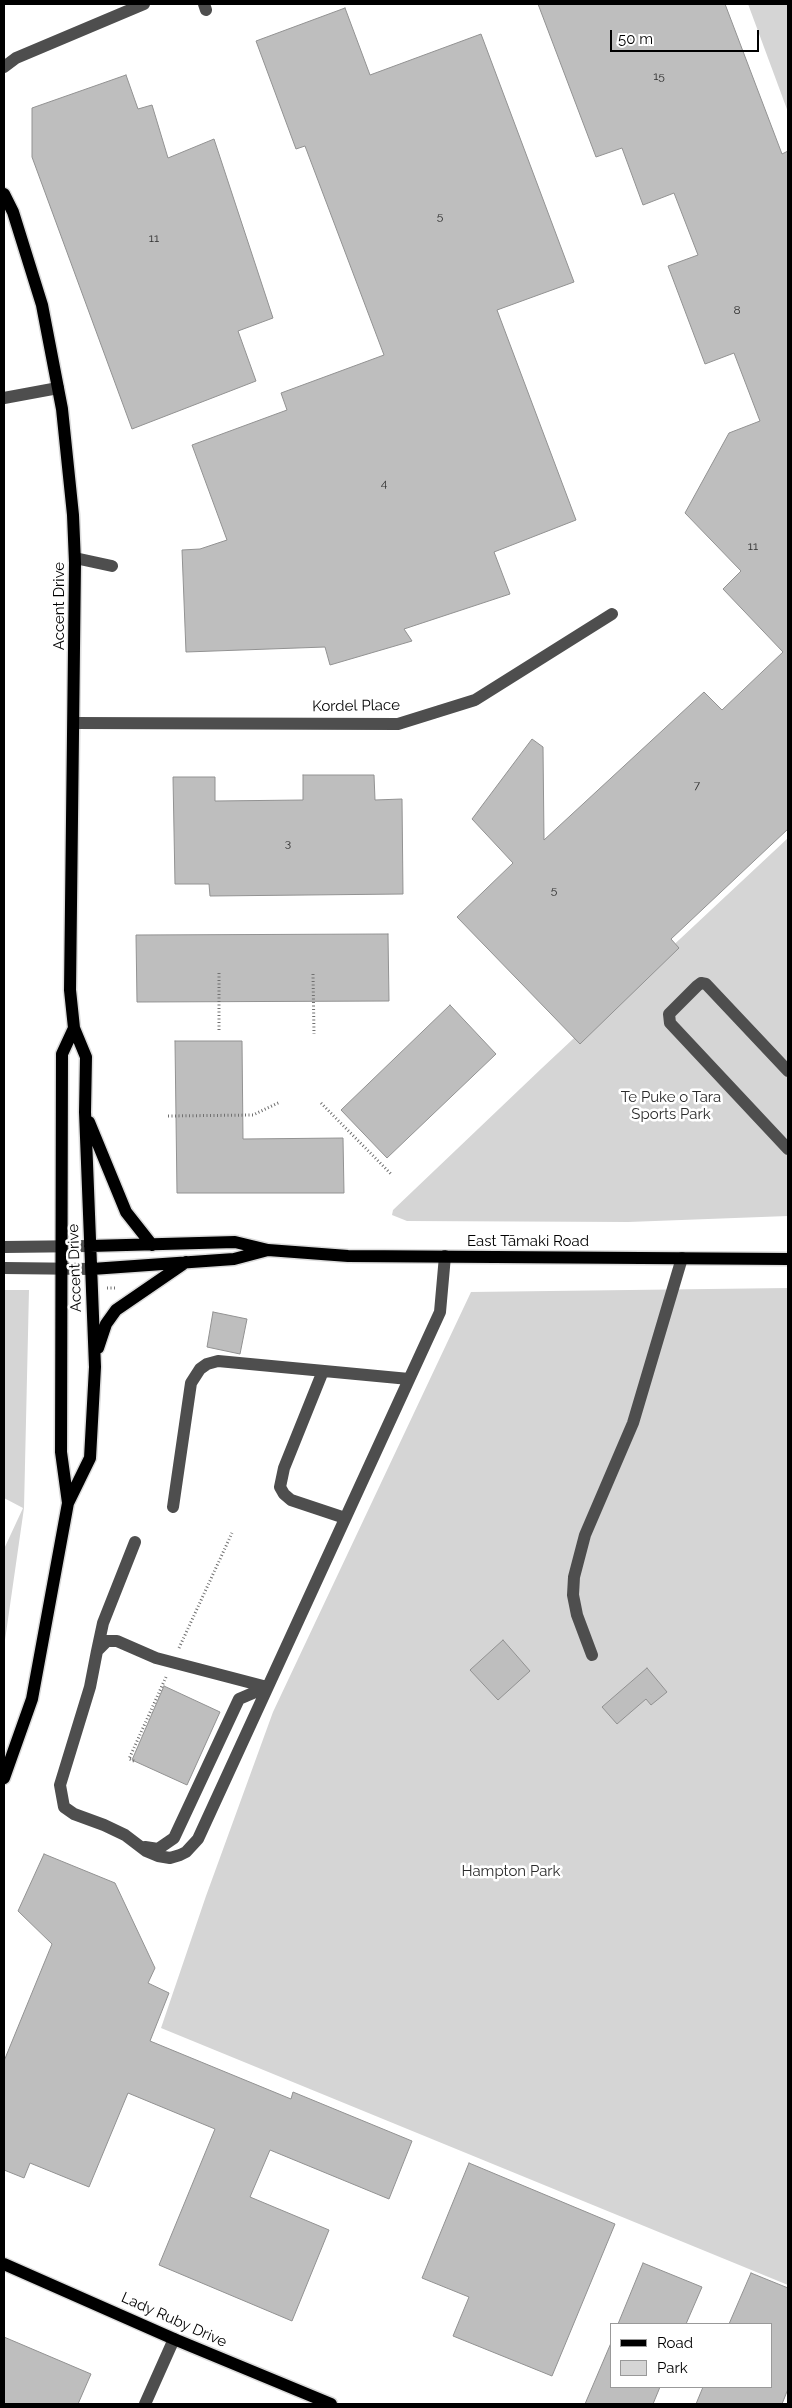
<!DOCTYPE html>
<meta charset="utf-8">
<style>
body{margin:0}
#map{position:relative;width:792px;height:2408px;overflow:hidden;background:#fff;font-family:Raleway,sans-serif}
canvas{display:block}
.frame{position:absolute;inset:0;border:5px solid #000;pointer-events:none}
.legend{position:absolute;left:610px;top:2323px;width:162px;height:65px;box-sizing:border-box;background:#fff;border:1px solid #999;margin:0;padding:6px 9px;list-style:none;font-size:15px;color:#000}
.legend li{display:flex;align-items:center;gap:10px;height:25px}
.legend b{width:25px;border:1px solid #999}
.scale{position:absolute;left:610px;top:30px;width:149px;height:22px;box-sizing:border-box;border:2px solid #000;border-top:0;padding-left:6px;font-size:15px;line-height:18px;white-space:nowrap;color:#000;-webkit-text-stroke:4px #fff;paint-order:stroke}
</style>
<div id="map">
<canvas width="792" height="2408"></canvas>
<div class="frame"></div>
<ul class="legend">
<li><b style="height:6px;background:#000"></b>Road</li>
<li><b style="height:14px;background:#d5d5d5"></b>Park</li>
</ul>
<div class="scale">50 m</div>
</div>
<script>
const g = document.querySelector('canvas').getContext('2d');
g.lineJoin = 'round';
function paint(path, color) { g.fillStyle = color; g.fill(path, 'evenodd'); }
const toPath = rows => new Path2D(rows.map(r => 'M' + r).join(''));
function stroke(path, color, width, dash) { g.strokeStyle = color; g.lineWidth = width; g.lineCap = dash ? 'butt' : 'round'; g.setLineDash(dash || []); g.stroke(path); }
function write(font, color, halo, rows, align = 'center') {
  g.font = font + ' Raleway,sans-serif'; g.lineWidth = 5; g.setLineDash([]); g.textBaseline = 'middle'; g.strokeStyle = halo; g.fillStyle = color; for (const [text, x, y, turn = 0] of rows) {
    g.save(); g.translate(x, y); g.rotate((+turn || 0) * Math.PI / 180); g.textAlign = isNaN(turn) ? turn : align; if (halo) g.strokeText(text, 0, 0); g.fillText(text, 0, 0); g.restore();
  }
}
const green = toPath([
 [748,4,788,4,788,112],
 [788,838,788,1216,628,1222,407,1221,392,1215,393,1210,542,1068],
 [788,1288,788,2285,161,2028,206,1896,273,1712,471,1292],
 [4,1290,29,1290,24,1508,4,1647,4,1549,23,1508,4,1498]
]);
const building = toPath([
 [538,4,725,4,782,154,788,151,788,829,671,939,679,948,580,1044,457,917,513,863,472,819,532,739,543,747,544,840,704,692,722,710,783,652,723,589,741,571,685,513,729,433,760,421,734,353,705,364,668,266,698,255,674,193,643,205,622,148,596,157,538,4],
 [345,8,370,75,481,34,574,282,497,310,576,520,494,552,510,594,404,629,412,641,330,665,325,647,186,652,182,550,200,549,227,540,192,445,287,410,281,393,384,355,305,146,296,149,256,41,345,8],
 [126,75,138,109,152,105,168,158,214,139,273,318,238,331,256,381,132,429,32,157,32,108,126,75],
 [303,775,374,775,375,800,402,799,403,894,210,896,209,884,175,884,173,777,215,777,215,801,303,800,303,775],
 [388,934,389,1001,137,1002,136,935,388,934],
 [450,1005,496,1054,387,1158,341,1110,450,1005],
 [175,1041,242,1041,243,1139,343,1138,344,1193,177,1193,175,1041],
 [213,1312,247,1319,240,1354,207,1347,213,1312],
 [503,1640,530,1671,498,1700,470,1670,503,1640],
 [647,1668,667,1692,651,1705,646,1699,617,1724,602,1707,647,1668],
 [164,1686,220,1712,187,1785,132,1760,164,1686],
 [44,1854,115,1883,155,1968,148,1983,169,1993,150,2041,291,2099,293,2092,412,2141,389,2199,270,2150,250,2197,329,2230,292,2321,159,2265,215,2129,128,2093,89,2187,30,2163,24,2178,4,2170,4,2061,52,1944,18,1911,44,1854],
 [469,2163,615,2224,552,2376,453,2336,469,2297,422,2278,469,2163],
 [643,2263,702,2287,686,2324,618,2324,643,2263],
 [751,2273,788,2288,788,2389,782,2404,696,2404,703,2387,771,2387,771,2324,729,2324,751,2273],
 [4,2337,91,2374,78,2404,4,2404,4,2337],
 [611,2343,611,2387,660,2387,653,2404,585,2404,611,2343]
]);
const path = toPath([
 [219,973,219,1031],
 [313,974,314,1034],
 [321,1103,392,1175],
 [168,1116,253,1115,280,1102],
 [107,1288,116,1288],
 [179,1648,232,1533],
 [134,1761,129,1759,166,1677]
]);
const minor = toPath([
 [204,4,206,10],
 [4,67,16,58,144,4],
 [4,398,58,388],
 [75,558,112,566],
 [74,723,398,724,475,700,612,614],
 [788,1071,706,984,701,983,697,986,669,1014,670,1023,788,1149],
 [4,1247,90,1246],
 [4,1268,92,1269],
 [323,1371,284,1468,280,1487,284,1494,291,1500,345,1518],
 [173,1507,191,1383,200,1369,207,1364,218,1361,409,1379],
 [97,1651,103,1623,135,1542],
 [592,1655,577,1615,573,1595,574,1577,585,1535,633,1423,682,1258],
 [267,1687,156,1658,117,1641,107,1641,97,1651,90,1687,60,1785,64,1807,74,1814,104,1825,125,1835,146,1851,158,1856,170,1858,180,1855,186,1852,198,1839,440,1312,445,1256],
 [145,1847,158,1849,174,1838,239,1699,267,1687],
 [145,2404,174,2339]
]);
const major = toPath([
 [4,194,13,212,42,305,62,409,73,515,75,563,70,990,74,1028,86,1057,85,1112,95,1367,90,1458,68,1503,32,1699,4,1778],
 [89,1122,126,1212,152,1245],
 [90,1246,235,1242,268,1250,348,1256,788,1259],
 [92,1269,234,1259,268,1250],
 [98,1348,106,1324,116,1310,186,1262],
 [68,1503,61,1452,62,1054,74,1028],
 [4,2264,174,2339,331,2404]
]);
const numberNames = [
 ["15",659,76],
 ["5",440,216],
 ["11",154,238],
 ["8",737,310],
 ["4",384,483],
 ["11",753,546],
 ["7",697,785],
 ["3",288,843],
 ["5",554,890]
];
const streetNames = [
 ["Accent Drive",59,606,-90],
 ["Kordel Place",356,706,-1],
 ["East Tāmaki Road",528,1241],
 ["Accent Drive",75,1268,-92],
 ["Lady Ruby Drive",174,2320,24]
];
const parkNames = [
 ["Te Puke o Tara",671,1097],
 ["Sports Park",671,1114],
 ["Hampton Park",511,1871]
];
paint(green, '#d5d5d5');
paint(building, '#bebebe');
stroke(building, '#929292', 1);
stroke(major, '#dbdbdb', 15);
stroke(path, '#707070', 3, [1, 2.5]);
stroke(minor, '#4e4e4e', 12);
stroke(major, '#000', 12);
write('12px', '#303030', null, numberNames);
write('15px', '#000', '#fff', streetNames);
write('15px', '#2c2c2c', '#fff', parkNames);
</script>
